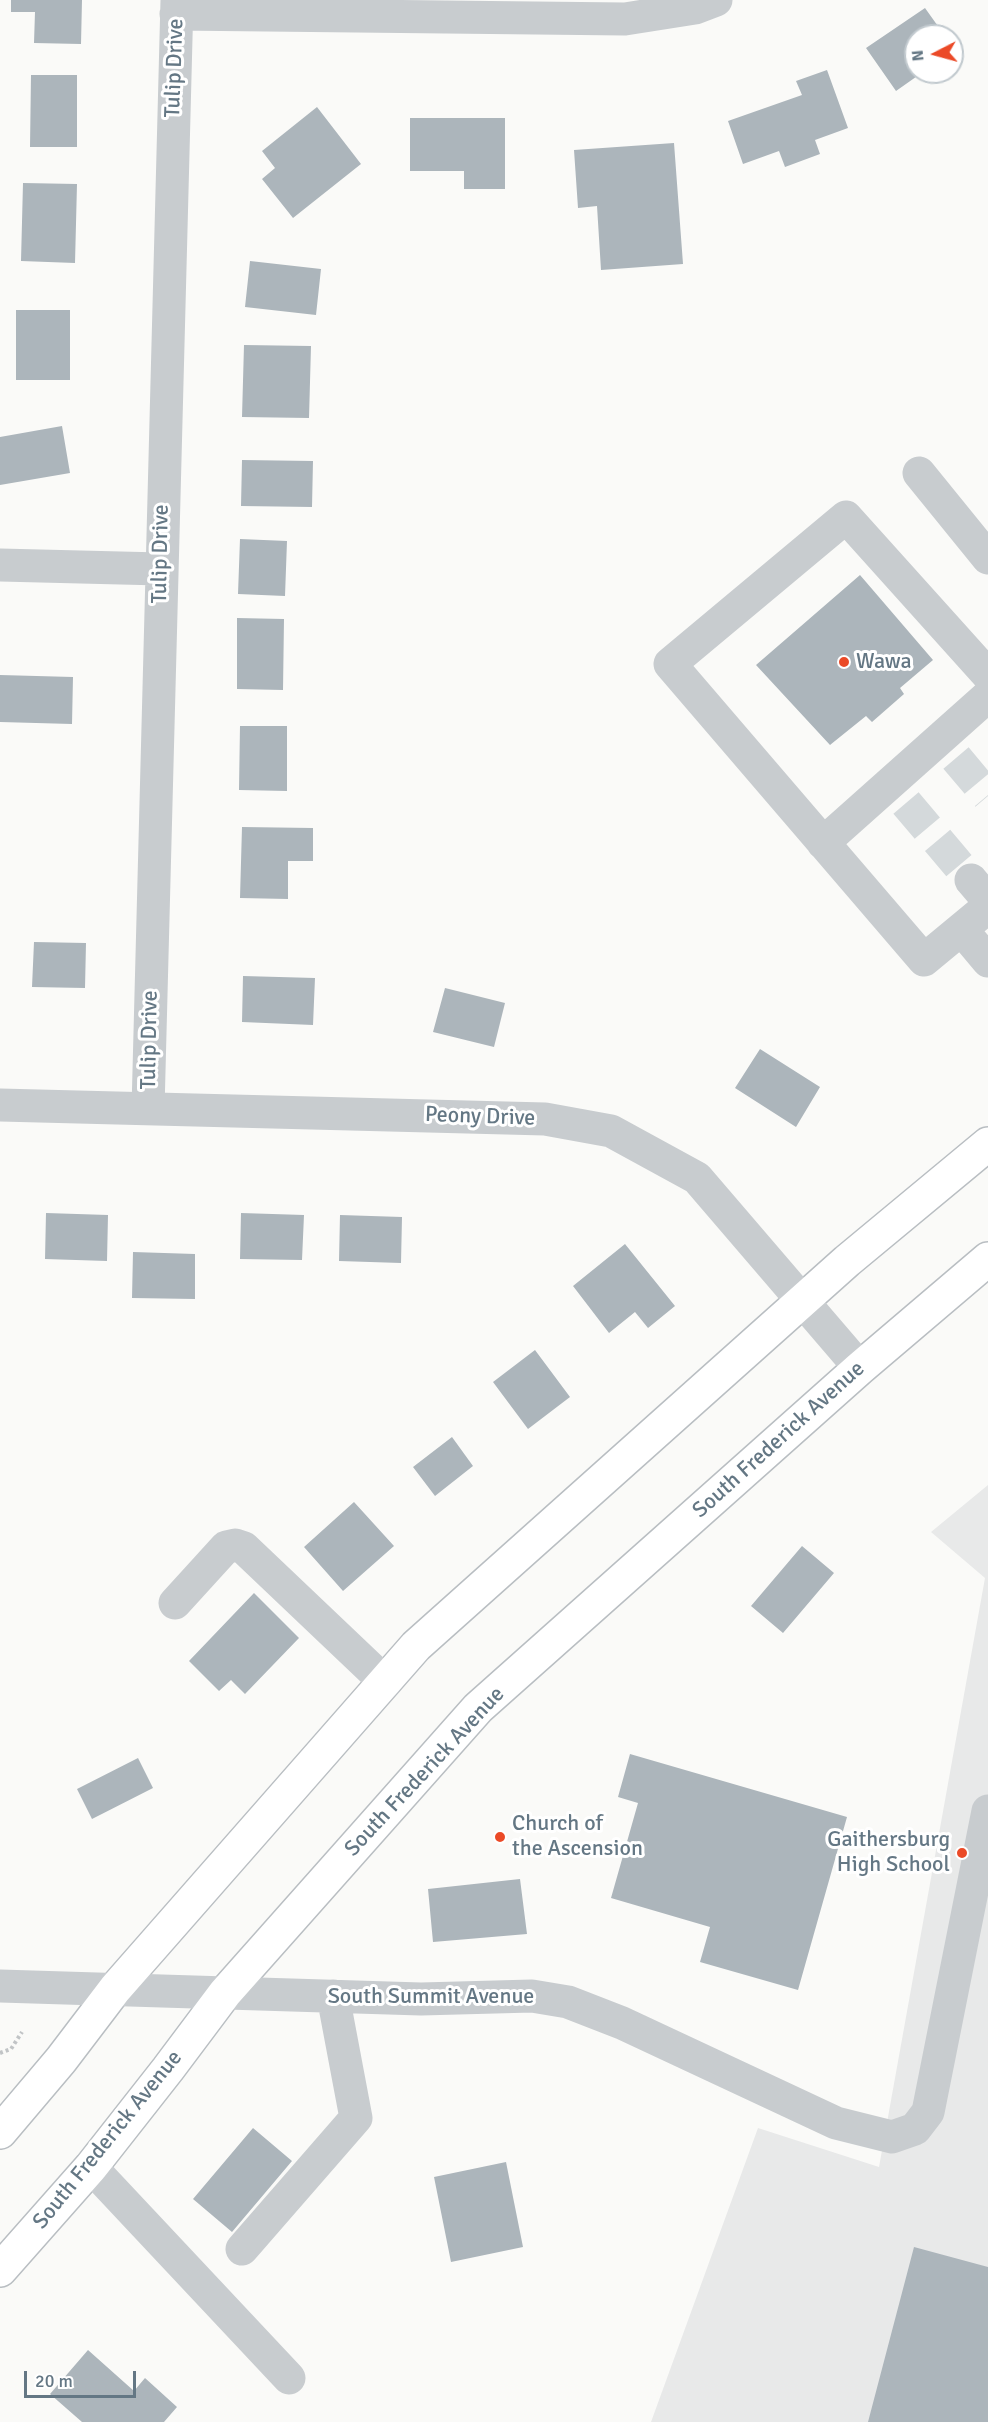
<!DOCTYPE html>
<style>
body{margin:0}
#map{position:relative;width:988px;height:2422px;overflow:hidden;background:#fafaf8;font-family:Signika,sans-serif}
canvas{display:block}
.north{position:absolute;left:904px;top:24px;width:60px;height:60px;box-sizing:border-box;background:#fff;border:2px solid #c1c9ce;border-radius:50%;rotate:264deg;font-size:16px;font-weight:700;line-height:24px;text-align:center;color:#647784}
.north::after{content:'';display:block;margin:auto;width:21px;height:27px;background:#eb4a27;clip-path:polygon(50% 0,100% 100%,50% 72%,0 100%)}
.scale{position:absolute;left:24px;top:2371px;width:112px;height:27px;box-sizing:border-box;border:3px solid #647784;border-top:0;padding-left:8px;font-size:18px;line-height:21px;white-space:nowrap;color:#647784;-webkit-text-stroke:4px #fff;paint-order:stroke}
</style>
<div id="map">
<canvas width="988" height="2422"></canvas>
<div class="north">N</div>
<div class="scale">20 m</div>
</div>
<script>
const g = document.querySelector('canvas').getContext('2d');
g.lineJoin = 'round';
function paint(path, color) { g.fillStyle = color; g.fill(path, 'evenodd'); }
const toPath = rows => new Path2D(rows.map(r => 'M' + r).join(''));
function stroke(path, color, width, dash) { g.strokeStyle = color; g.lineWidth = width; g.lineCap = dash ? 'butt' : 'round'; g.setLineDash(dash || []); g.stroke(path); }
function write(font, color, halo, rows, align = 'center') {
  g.font = font + ' Signika,sans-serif'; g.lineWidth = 6; g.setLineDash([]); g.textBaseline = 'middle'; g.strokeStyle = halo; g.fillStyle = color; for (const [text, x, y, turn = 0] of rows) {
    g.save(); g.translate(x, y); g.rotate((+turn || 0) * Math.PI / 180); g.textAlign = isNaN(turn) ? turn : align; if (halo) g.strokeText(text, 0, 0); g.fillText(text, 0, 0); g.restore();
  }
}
const built = toPath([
 [988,1485,988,2422,651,2422,758,2128,879,2167,985,1578,931,1532]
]);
const building = toPath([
 [11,0,82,0,81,44,34,43,35,12,11,12],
 [925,8,945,36,916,36,916,72,923,72,896,91,866,48],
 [827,70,848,128,815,140,820,154,785,167,779,151,743,164,728,121,802,95,796,81],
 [31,75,77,75,77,147,30,147],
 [317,107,361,164,293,218,262,179,275,168,262,151],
 [410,118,505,118,505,189,464,189,464,171,410,171],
 [674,143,683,264,601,270,597,206,578,208,574,150],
 [23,183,77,184,75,263,21,261],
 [250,261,321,269,316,315,245,307],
 [16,310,70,310,70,380,16,380],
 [244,345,311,346,309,418,242,417],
 [62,426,70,473,0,485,0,437],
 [242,460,313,461,312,507,241,506],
 [240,539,287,541,285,596,238,594],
 [860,575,933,660,900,688,904,694,872,722,866,716,830,745,756,665],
 [237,618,284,619,283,690,237,689],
 [0,675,73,677,72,724,0,722],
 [240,726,287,726,287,791,239,790],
 [242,827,313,828,313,861,288,861,288,899,240,898],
 [34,942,86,943,85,988,32,987],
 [243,976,315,978,313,1025,242,1022],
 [445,988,505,1003,494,1047,433,1032],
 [760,1049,820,1087,796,1127,735,1088],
 [46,1213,108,1215,107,1261,45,1259],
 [241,1213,304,1215,302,1260,240,1259],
 [340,1215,402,1217,401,1263,339,1261],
 [625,1244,675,1306,648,1328,635,1312,609,1333,573,1286],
 [133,1252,195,1254,195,1299,132,1298],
 [535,1350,570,1397,528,1429,493,1382],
 [452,1437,473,1466,435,1496,413,1467],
 [354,1502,394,1546,343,1591,304,1547],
 [802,1546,834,1573,783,1633,751,1606],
 [254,1593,299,1638,245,1694,231,1680,219,1691,189,1661],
 [630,1754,847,1817,798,1990,700,1962,710,1927,611,1898,638,1803,618,1797],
 [138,1758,153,1788,92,1819,77,1789],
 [520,1879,527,1934,433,1942,428,1889],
 [253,2128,292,2161,232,2232,193,2199],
 [506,2162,523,2247,451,2262,434,2177],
 [914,2247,988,2267,988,2422,868,2422],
 [88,2350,134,2391,145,2378,177,2407,164,2422,82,2422,50,2394]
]);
const minorTunnel = toPath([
 [956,758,988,796],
 [906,803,971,880]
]);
const path = toPath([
 [0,2053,11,2049,22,2032]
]);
const minor = toPath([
 [176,14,625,19,695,8,716,0],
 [919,473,988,558],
 [0,565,161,569],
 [988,675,846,517,670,664,924,960,988,907],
 [823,843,988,696],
 [971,880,988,900],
 [962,930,988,961],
 [0,1105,545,1119,611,1131,697,1178,860,1368],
 [148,1109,177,0],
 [175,1603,226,1547,235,1545,244,1548,385,1682],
 [0,1986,421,1999,532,1996,568,2002,622,2023,836,2123,892,2137,915,2129,928,2112,988,1811],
 [91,2167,289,2378],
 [242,2249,356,2118,333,1996]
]);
const major = toPath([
 [0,2132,61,2060,115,1989,416,1646,847,1261,988,1144],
 [0,2270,91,2167,168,2069,225,1993,478,1708,860,1368,988,1259]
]);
const markers = [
 [844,662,6,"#eb4a27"],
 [500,1837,6,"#eb4a27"],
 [962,1853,6,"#eb4a27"]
];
const streetNames = [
 ["Tulip Drive",175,68,-88],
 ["Tulip Drive",161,554,-89],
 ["Tulip Drive",150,1040,-89],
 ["Peony Drive",480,1117,2],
 ["South Frederick Avenue",779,1440,-42],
 ["South Frederick Avenue",425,1772,-47],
 ["South Summit Avenue",431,1997],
 ["South Frederick Avenue",108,2140,-51]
];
const poiNames = [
 ["Wawa",856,662],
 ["Church of",512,1824],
 ["the Ascension",512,1849],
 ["Gaithersburg",950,1840,"right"],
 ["High School",950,1865,"right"]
];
paint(built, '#e8e9e9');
paint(building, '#acb5bb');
stroke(minorTunnel, '#d4d9db', 33, [33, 16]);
stroke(major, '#b9bec2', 36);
stroke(path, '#c1c4c6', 4, [3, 3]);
stroke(minor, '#c8cccf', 33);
stroke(major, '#fff', 33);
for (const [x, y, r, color] of markers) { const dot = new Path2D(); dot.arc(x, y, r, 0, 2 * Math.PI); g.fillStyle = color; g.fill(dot); stroke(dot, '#fff', 2); }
write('22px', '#647784', '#fff', streetNames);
write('22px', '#647784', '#fff', poiNames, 'left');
</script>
